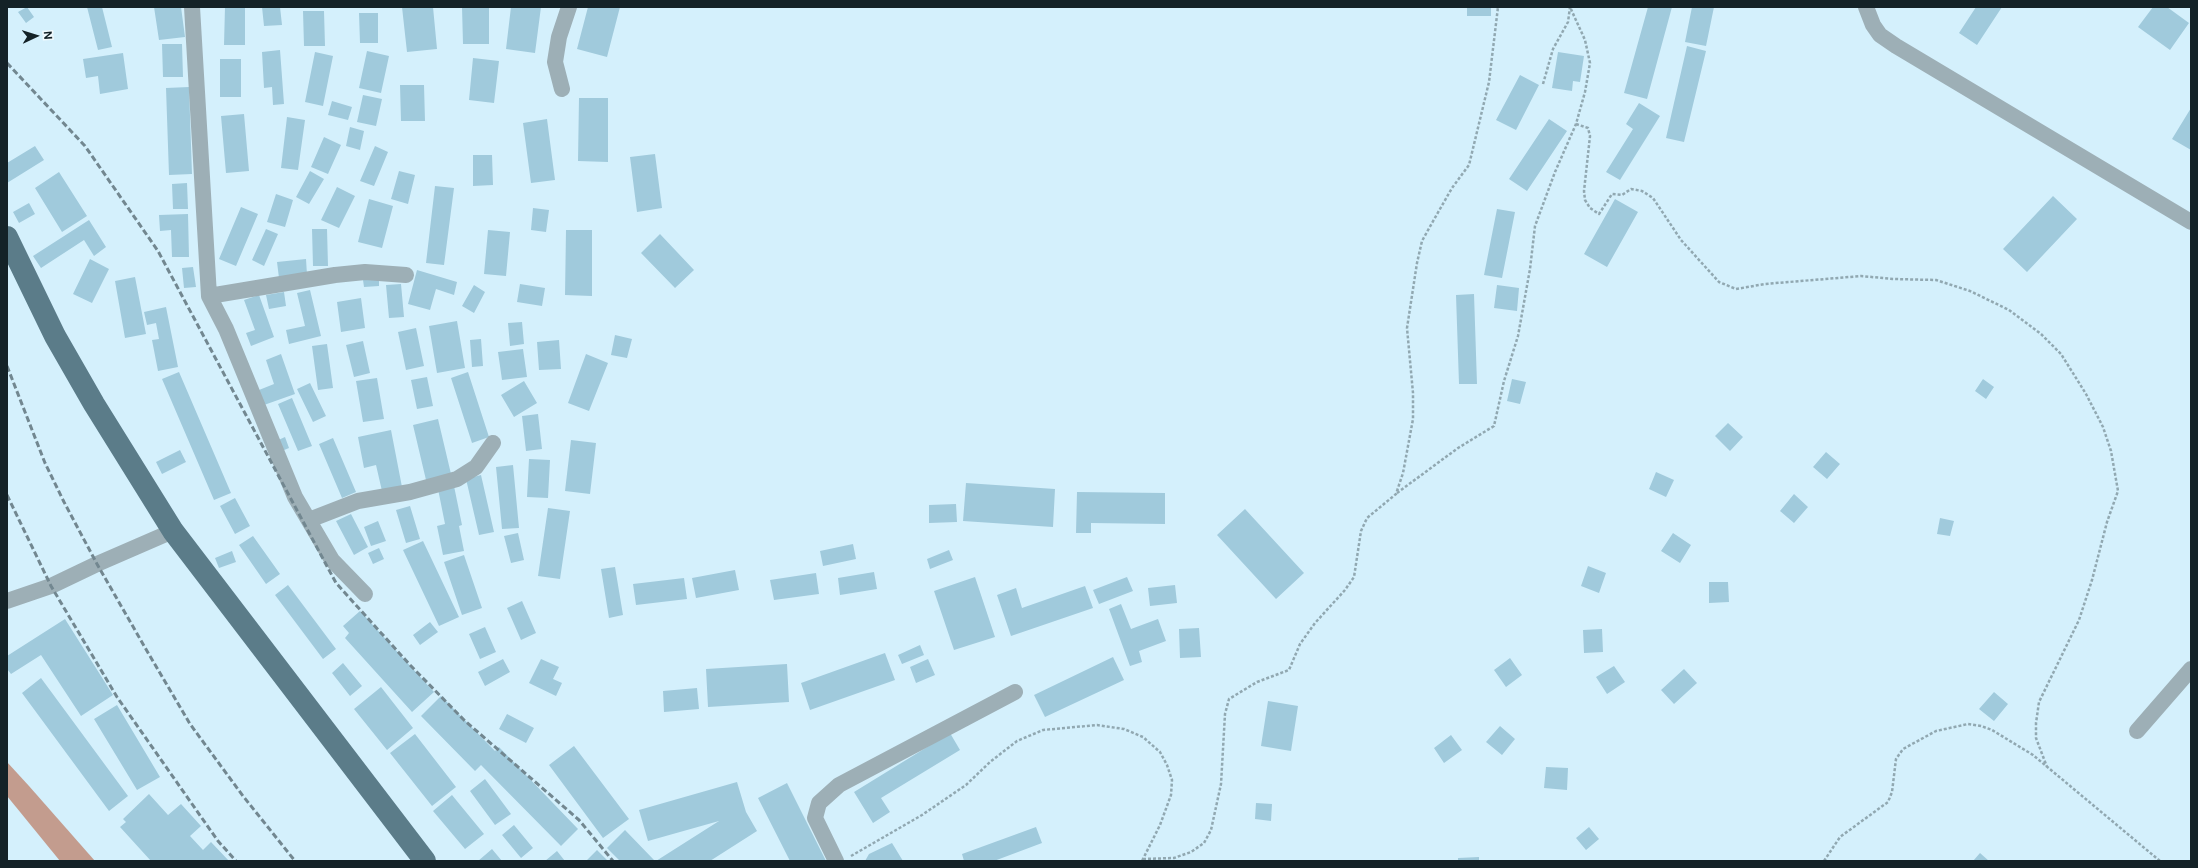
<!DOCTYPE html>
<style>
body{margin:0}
#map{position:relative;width:2198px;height:868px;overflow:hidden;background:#d4f0fc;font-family:"Public Sans",sans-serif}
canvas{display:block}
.frame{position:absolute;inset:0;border:8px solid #142227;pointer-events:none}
.north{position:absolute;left:16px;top:16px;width:40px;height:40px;-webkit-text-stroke:3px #f2fafd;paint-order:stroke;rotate:86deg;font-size:11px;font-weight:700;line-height:16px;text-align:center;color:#142227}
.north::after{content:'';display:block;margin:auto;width:14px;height:18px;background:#142227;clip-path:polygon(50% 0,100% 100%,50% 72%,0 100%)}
</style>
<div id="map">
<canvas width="2198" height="868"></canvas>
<div class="frame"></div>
<div class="north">N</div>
</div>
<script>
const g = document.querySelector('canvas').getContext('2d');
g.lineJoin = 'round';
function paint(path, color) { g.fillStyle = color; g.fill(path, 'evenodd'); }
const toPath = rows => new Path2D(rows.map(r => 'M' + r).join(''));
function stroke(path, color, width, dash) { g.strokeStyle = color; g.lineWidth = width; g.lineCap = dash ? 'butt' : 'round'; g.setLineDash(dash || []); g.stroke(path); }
const water = toPath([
 [7,762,29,786,95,861,60,861,7,796]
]);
const building = toPath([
 [27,7,34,17,26,23,18,12],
 [87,7,102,7,112,47,98,50],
 [154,7,181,7,185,37,159,40],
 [225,7,245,7,245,45,224,45],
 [262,7,280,7,282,25,264,26],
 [402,7,433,7,437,49,407,52],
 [462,7,489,7,489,44,463,44],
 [511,7,541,7,535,53,506,49],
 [588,7,620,7,607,57,577,49],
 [1467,7,1491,7,1491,16,1467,16],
 [1648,7,1672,7,1647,99,1624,93],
 [1692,7,1714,7,1706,46,1685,42],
 [1976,7,2002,7,1977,45,1959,33],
 [2153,7,2167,7,2189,23,2170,50,2138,27],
 [303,11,324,11,325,46,304,46],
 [359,13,378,13,378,43,360,43],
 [162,44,182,44,183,77,163,77],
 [1687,46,1706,51,1684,142,1666,138],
 [280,50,284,104,273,105,272,87,264,88,262,52],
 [367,51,389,56,381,93,359,88],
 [315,52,333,56,323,106,305,102],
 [1558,52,1584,56,1580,82,1573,81,1572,91,1552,88],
 [123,53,128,89,100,94,98,76,86,78,83,59],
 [473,58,499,61,494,103,469,100],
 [220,59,241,59,241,97,220,97],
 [1520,75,1539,85,1516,130,1496,120],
 [400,85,424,85,425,121,401,121],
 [189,87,192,174,169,175,166,88],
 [363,95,382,99,376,126,357,122],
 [579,98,608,98,608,162,578,161],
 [332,101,352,107,348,120,328,115],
 [1639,103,1660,116,1620,180,1606,172,1633,129,1626,124],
 [2191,108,2191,150,2172,139],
 [244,114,249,171,226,173,221,116],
 [287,117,305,120,298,170,281,168],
 [547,119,555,180,531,183,523,123],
 [1549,119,1567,131,1527,191,1509,179],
 [350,127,364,131,360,150,346,146],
 [324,137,341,145,328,174,311,167],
 [35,146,44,160,7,183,7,163],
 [375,146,388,152,374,186,360,181],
 [655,154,662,208,637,212,630,157],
 [473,155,492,155,493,185,473,186],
 [310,171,324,179,309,204,296,197],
 [399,171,415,175,408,204,391,199],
 [59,172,87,216,62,232,35,188],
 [187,183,188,209,173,209,172,184],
 [435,186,454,188,444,265,426,263],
 [337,187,355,196,339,228,321,220],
 [276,194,293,200,285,227,267,222],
 [2053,196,2077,219,2027,272,2003,249],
 [369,199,393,206,382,248,358,242],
 [1615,199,1638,212,1607,267,1584,254],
 [29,203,35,214,19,223,13,212],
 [241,207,258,214,236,266,219,259],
 [533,208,549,210,546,232,531,230],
 [1497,209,1515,212,1502,278,1484,275],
 [188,214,189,257,172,257,171,230,160,231,159,215],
 [89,220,106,247,94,256,84,240,41,268,33,256],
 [266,229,278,234,264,266,252,260],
 [312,229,327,229,328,266,313,266],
 [488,230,510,232,506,276,484,274],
 [566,230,592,230,592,296,565,295],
 [660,234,694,270,675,288,641,253],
 [90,259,109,269,92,303,73,294],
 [306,259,307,275,279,278,277,262],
 [193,267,196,287,184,288,182,268],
 [417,270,457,282,454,295,436,289,430,310,408,304],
 [135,277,146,334,125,338,115,281],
 [379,278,379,286,364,287,363,280],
 [401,284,404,317,389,318,386,285],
 [520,284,545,288,542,306,517,302],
 [474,285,485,292,474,313,462,306],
 [1497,285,1519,288,1517,311,1494,308],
 [310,290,321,336,289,344,286,330,305,326,297,293],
 [284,292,286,306,269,309,266,295],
 [1474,294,1477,384,1459,384,1456,295],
 [259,295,274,337,251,346,246,333,255,330,244,300],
 [361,298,365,328,341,332,337,302],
 [166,307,178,367,158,371,152,340,159,339,156,323,147,325,144,312],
 [457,321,465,368,437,373,429,326],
 [522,322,524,344,510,346,508,323],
 [416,328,424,366,406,370,398,332],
 [615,335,632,339,627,358,611,355],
 [481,339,483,366,472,367,470,340],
 [559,340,561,369,539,370,537,342],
 [363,341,370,373,354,377,346,345],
 [327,344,333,388,318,390,312,346],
 [523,349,527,377,502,380,498,352],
 [281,354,295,394,264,405,259,390,274,384,266,360],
 [586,354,608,363,589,411,568,403],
 [179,372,231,493,214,500,162,379],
 [468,372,489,437,472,443,451,378],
 [427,377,433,406,417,409,411,380],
 [377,378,384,419,363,422,356,381],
 [1512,379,1526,382,1520,404,1507,401],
 [1983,379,1994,387,1986,399,1975,391],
 [524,381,537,403,514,417,501,395],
 [310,383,326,416,313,422,297,389],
 [292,398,312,446,298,451,278,404],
 [538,414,542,449,526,451,522,416],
 [438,419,451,474,426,480,413,425],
 [1728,423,1743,437,1730,451,1715,436],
 [391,430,402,487,382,491,376,465,364,468,358,437],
 [285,437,289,448,277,453,274,442],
 [333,438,356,492,342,498,319,444],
 [571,440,596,443,590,494,565,491],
 [180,450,186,462,162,474,156,462],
 [1826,452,1840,464,1827,479,1813,467],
 [529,459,550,460,548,498,527,497],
 [513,465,519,528,502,529,496,467],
 [1656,472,1674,480,1666,497,1649,489],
 [481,475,494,532,479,535,466,479],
 [966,483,1055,489,1053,527,963,521],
 [454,486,462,525,459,526,464,551,443,555,437,526,445,524,438,489],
 [1077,492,1165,493,1165,524,1091,523,1091,533,1076,533],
 [1794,494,1808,507,1794,523,1780,511],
 [235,498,250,526,235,534,220,506],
 [956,504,957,522,929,523,929,505],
 [410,506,420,539,406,543,396,510],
 [548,508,570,511,560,579,538,576],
 [1245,509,1304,573,1276,599,1217,535],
 [351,514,368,547,354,555,336,521],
 [1940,518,1954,521,1950,536,1937,534],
 [378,521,386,541,371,546,364,527],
 [518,533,524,560,511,563,504,536],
 [1673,533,1691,545,1680,563,1661,551],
 [253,536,280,574,266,584,239,545],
 [423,541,459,617,439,626,403,550],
 [853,544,856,559,823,566,820,551],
 [379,548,384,559,373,564,368,553],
 [949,550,953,560,930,569,927,559],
 [232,551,236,562,219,568,215,558],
 [464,555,482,608,462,615,444,562],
 [1588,566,1606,573,1599,593,1581,586],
 [615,567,623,615,609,618,601,569],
 [735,570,739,590,696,598,692,578],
 [874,572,877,589,840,595,838,578],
 [816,573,819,594,774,600,770,580],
 [975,577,995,637,954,650,934,591],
 [1127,577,1133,591,1099,604,1093,590],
 [684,578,687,599,636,605,633,584],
 [1709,582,1728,582,1729,602,1709,603],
 [288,585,336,649,323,659,275,595],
 [1175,585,1177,603,1150,606,1148,588],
 [1085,586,1093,608,1011,636,997,595,1016,588,1022,608],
 [522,601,536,633,521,640,507,608],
 [1121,604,1131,629,1158,619,1166,641,1139,651,1142,662,1130,666,1109,609],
 [360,611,434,692,412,712,345,638,349,633,343,626],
 [65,619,113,695,81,716,41,655,11,674,7,669,7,656],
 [430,622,438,632,420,645,413,635],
 [485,627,496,652,480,659,469,634],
 [1199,628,1201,657,1180,658,1179,629],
 [1602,629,1603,652,1584,653,1583,630],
 [920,645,924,655,902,664,898,655],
 [885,653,895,680,810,710,801,683],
 [1113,657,1124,680,1045,717,1034,695],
 [1510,658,1522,675,1506,687,1494,670],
 [503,659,510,672,485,686,478,672],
 [541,659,559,667,553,679,562,683,556,696,529,683],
 [928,659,935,675,916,683,910,667],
 [343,663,362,686,350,696,332,673],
 [787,664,789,702,708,707,706,669],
 [1614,666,1625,682,1607,694,1596,677],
 [1684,669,1697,683,1674,704,1661,690],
 [41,678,128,796,109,811,22,693],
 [381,687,413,728,387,750,354,709],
 [697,688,699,709,664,712,663,691],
 [1994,692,2008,704,1994,721,1979,709],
 [441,696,495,751,499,747,578,829,561,846,481,765,475,771,421,716],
 [1268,701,1298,706,1291,751,1261,746],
 [117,705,160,777,137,790,94,719],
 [507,714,534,728,526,743,499,729],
 [1500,726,1515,739,1502,755,1486,742],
 [950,733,960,750,881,798,890,812,873,823,854,792],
 [415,734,456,787,432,806,390,753],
 [1451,735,1462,750,1444,763,1434,748],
 [574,746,629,819,603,838,549,765],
 [1546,767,1568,768,1567,790,1544,788],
 [485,779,511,814,495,825,470,791],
 [737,782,746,812,757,831,710,861,656,861,719,821,648,841,639,810],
 [787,783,826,861,790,861,758,798],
 [149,794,168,815,181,804,201,826,190,836,203,850,211,842,229,861,151,861,120,827,126,822,123,819],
 [452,795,484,834,465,849,433,811],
 [1256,803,1272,804,1271,821,1255,819],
 [514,825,533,848,521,858,502,835],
 [1036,827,1042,843,994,861,964,861,962,854],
 [1589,827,1599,839,1586,850,1576,838],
 [625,830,654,860,653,861,620,861,607,848],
 [892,843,903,861,865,861,869,854],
 [492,849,502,861,478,861],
 [597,850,608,861,586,861],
 [557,851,565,861,545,861],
 [1980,853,1989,861,1973,861],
 [1479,857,1479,861,1458,861,1458,858]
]);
const path = toPath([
 [1543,84,1553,49,1568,22,1570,7],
 [1576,124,1588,128,1590,136,1584,191,1585,200,1590,208,1599,214,1612,194,1622,195,1631,189,1642,191,1653,198,1681,240,1719,282,1736,289,1765,284,1861,276,1893,279,1936,280,1970,291,2009,310,2041,334,2061,354,2086,394,2103,427,2111,451,2118,491,2107,522,2092,580,2079,620,2039,702,2036,723,2036,738,2047,767],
 [1397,493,1458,448,1494,426,1504,381,1518,336,1530,269,1535,226,1555,172,1576,124,1585,92,1590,63,1585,40,1570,7],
 [851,856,922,815,966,785,990,762,1017,741,1043,730,1097,725,1124,729,1143,737,1160,752,1167,765,1172,780,1171,795,1160,825,1142,861],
 [1143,859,1174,858,1191,852,1204,843,1211,830,1221,784,1225,714,1229,699,1257,682,1289,670,1300,644,1315,623,1345,590,1354,577,1361,531,1367,518,1396,494,1403,473,1413,419,1413,393,1407,328,1417,263,1422,241,1432,223,1452,188,1469,165,1489,82,1498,7],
 [1824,861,1840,837,1888,802,1892,792,1896,759,1903,749,1936,731,1968,724,1981,726,1992,730,2033,755,2160,861]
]);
const street = toPath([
 [192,7,209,296,226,329,295,497,332,560,365,594],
 [1866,7,1873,25,1880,35,1896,46,2191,222],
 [562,89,555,62,559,37,569,7],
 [209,296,335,275,365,272,406,275],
 [309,520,358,501,410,492,457,479,476,467,493,443],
 [7,601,51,586,97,564,173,531],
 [2137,731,2191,669],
 [836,861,815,818,819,803,839,785,1015,692]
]);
const primary = toPath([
 [7,237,55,336,94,404,173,531,425,861]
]);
const rail = toPath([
 [7,63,85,146,158,251,336,583,410,665,464,720,579,820,613,861],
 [7,366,45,463,64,502,97,564,147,651,190,724,243,796,295,861],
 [7,495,51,586,117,697,218,841,236,861]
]);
paint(water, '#c39c8e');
paint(building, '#a0cadc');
stroke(path, '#91a8b1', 2.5, [3, 2]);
stroke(street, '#9dafb6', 16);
stroke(primary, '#5b7c89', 22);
stroke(rail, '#728790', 3, [6, 3]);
</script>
